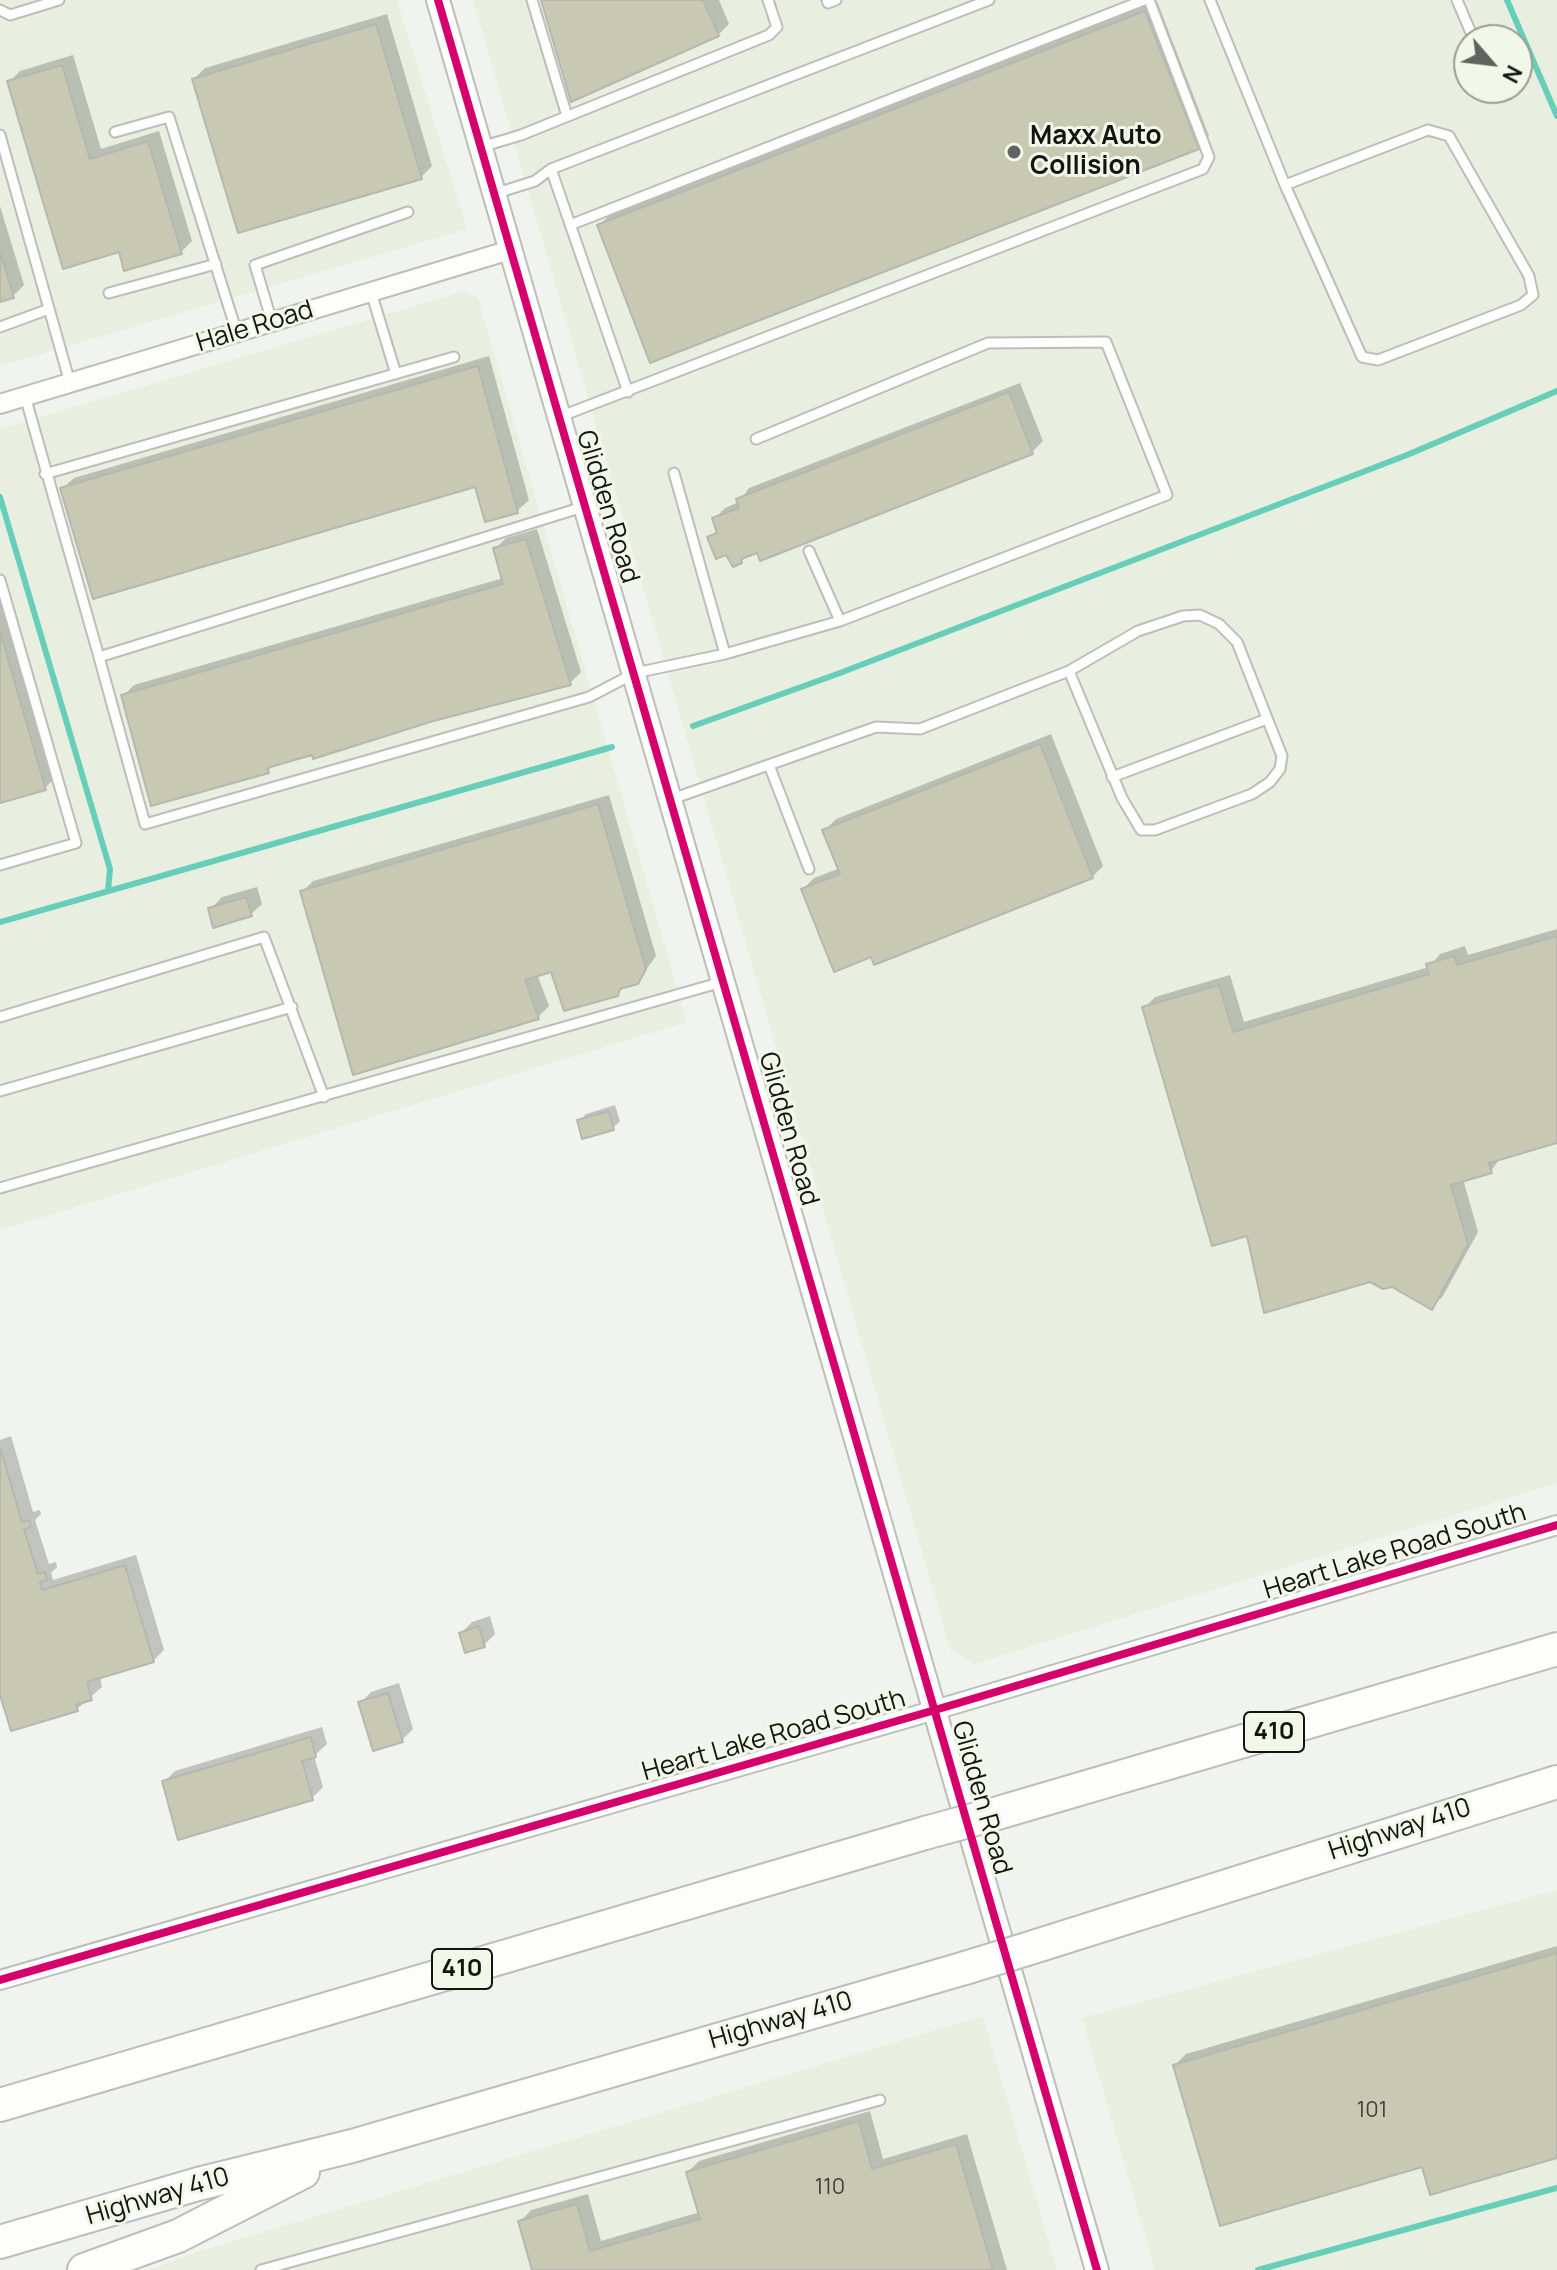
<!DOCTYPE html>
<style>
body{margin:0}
#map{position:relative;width:1557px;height:2270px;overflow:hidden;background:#f1f4ee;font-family:Manrope,sans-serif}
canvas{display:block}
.north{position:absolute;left:1453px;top:24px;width:80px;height:80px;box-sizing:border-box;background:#f1f8ea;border:2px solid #989d93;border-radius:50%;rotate:118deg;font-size:22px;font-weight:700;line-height:32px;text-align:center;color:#121510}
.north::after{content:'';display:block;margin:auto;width:28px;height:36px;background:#60635e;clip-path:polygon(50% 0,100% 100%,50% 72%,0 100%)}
</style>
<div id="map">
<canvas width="1557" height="2270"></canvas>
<div class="north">N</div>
</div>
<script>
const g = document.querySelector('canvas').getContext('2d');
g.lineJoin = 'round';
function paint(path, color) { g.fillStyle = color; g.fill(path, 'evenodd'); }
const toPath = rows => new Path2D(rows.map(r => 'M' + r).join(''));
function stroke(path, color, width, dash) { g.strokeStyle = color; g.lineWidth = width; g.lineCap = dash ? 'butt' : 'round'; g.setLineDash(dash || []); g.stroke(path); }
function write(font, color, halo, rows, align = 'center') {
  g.font = font + ' Manrope,sans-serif'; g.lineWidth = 6; g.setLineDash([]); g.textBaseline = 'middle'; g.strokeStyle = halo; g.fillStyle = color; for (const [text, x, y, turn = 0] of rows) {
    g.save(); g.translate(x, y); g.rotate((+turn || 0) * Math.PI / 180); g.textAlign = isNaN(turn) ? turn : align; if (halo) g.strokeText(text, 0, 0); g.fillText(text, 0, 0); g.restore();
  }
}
const built = toPath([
 [0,0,397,0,467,229,0,366],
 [473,0,1557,0,1557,1483,974,1664,950,1649],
 [1469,40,1517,40,1517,88,1469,88],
 [465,291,478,298,687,1022,0,1230,0,429],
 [1557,1890,1557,2270,1155,2270,1082,2018],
 [983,2016,1057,2270,148,2270,200,2251]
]);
const shadow = toPath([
 [543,0,719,0,729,24,718,35],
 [1157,1,1209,136,1198,147,652,361,599,226,610,214],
 [387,14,432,166,421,177,194,79,205,68],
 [73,55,101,149,159,131,192,241,181,252,120,249,9,82,20,71],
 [0,206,24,285,13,296,0,300],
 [489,356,529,500,517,511,476,484,62,489,74,478],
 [1020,383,1043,441,1032,452,758,550,741,561,710,538,718,529,714,519,725,508,739,502,749,488],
 [537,529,581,672,570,683,274,764,268,771,123,696,134,685,503,578,495,549,506,538],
 [0,584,56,777,45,788,0,801],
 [1051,734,1103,866,1092,877,872,955,803,889,814,878,840,868,825,830,836,819],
 [609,795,656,956,637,982,625,986,617,994,552,970,537,974,549,1006,538,1017,302,892,313,881],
 [257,887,262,904,250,915,211,909,222,897],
 [1557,929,1557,1141,1501,1157,1491,1171,1463,1179,1478,1232,1443,1296,1432,1307,1392,1285,1249,1233,1144,1008,1155,997,1230,975,1244,1022,1429,967,1440,954,1465,946,1468,955],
 [615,1105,620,1121,613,1128,579,1121,586,1114],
 [11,1436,33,1512,40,1510,41,1514,35,1520,49,1564,56,1562,57,1567,51,1573,53,1580,136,1555,164,1650,153,1661,100,1677,102,1687,77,1709,0,1688,0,1440],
 [490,1616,495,1634,484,1645,461,1633,472,1622],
 [399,1683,413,1729,402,1740,360,1703,371,1692],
 [322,1727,327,1744,314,1756,323,1787,312,1798,164,1782,175,1771],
 [1557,1946,1557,2156,1423,2164,1175,2065,1186,2054],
 [870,2111,883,2159,967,2134,1007,2270,534,2270,520,2222,531,2210,588,2194,601,2241,700,2212,688,2172,699,2161]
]);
const stream = toPath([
 [1507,0,1557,116],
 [0,497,110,869,108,891],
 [693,726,840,673,1407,455,1557,391],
 [0,922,612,747],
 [1258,2270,1557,2188]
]);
const building = toPath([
 [541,0,703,0,719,36,571,102,541,0],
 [1145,11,1199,149,650,363,597,225,1145,11],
 [376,24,422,179,238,233,192,79,376,24],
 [62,65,90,159,148,141,182,254,124,271,119,252,63,269,7,81,62,65],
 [0,252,14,298,0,302,0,252],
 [478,366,518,513,485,522,475,487,93,599,60,488,478,366],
 [1009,392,1033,454,760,561,757,553,741,559,742,563,733,567,726,555,716,559,707,537,717,533,712,518,739,508,736,499,1009,392],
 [526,539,571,685,430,722,313,759,312,755,267,768,269,773,151,806,121,695,503,584,493,548,526,539],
 [0,632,46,790,0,803,0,632],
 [1040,744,1093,878,874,965,871,957,834,972,801,889,840,874,822,830,1040,744],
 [598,804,646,969,638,984,620,989,618,996,564,1011,551,972,525,980,539,1019,353,1075,300,891,598,804],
 [246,897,252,916,213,928,208,908,246,897],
 [1557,936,1557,1143,1489,1163,1492,1173,1451,1185,1468,1244,1432,1310,1392,1287,1383,1289,1370,1282,1264,1313,1247,1236,1212,1246,1142,1007,1219,985,1233,1032,1429,974,1426,964,1454,956,1457,965,1557,936],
 [609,1111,614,1130,582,1139,577,1120,609,1111],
 [0,1447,22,1522,29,1520,31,1527,24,1529,38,1574,45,1572,47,1580,40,1582,42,1590,125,1565,154,1662,87,1682,92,1700,76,1705,78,1711,11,1731,0,1695,0,1447],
 [479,1626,485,1647,465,1653,459,1633,479,1626],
 [388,1693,403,1742,373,1751,358,1702,388,1693],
 [311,1737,316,1757,302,1761,313,1800,178,1840,162,1781,311,1737],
 [1557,1953,1557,2158,1430,2195,1422,2167,1220,2226,1173,2065,1557,1953],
 [859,2121,872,2169,956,2144,993,2270,532,2270,518,2221,577,2204,590,2251,700,2219,686,2172,859,2121]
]);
const service = toPath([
 [532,0,567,116],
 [827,0,828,3,836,0],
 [1210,0,1285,185,1362,357,1378,360,1521,305,1533,295,1529,276,1449,136,1428,130,1285,185],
 [1457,0,1474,40],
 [0,10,10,15,59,0],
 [115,132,169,117,237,333],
 [0,135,70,383],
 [481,147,521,135,769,35,777,27,768,0],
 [551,169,628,392],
 [494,194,535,181,551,169,989,0],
 [570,225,1144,0],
 [371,292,396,374],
 [109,293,216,264],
 [272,322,255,265,408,212],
 [0,327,49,309],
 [25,396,99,657],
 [559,417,1203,169,1209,157,1149,0],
 [45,474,454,357],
 [583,507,99,657,145,824,589,697,635,673,725,654,674,473],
 [809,551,840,621],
 [0,580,76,843,0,865],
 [725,654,840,621,1167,495,1106,342,988,343,756,439],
 [769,765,809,869],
 [1112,777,1267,719],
 [672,799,876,727,920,729,1069,671,1138,631,1183,616,1200,615,1219,624,1237,642,1282,756,1280,769,1270,782,1252,794,1155,830,1141,830,1122,798,1069,671],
 [0,1017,264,937,324,1097],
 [0,1091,292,1007],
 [0,1188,722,982],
 [261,2270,880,2100]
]);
const minor = toPath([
 [0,404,510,250],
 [0,1980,935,1710,1557,1525]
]);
const tertiary = toPath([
 [438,0,1097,2270]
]);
const motorway = toPath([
 [991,1815,1557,1649],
 [1027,1949,1557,1782],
 [0,2105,925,1833],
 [0,2242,198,2184,352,2146,965,1968],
 [84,2270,178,2236,303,2172]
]);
const motorwayBridge = toPath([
 [925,1833,991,1815],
 [965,1968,1027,1949]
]);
const cycleway = toPath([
 [438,0,1097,2270],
 [0,1980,935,1710,1557,1525]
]);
const markers = [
 [1014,152,8,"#60635e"]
];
const numberNames = [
 ["101",1372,2111],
 ["110",830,2188]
];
const shields = [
 [1274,1732,60],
 [462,1969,60]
];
const shieldNames = [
 ["410",1274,1732],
 ["410",462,1969]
];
const poiNames = [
 ["Maxx Auto",1030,137],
 ["Collision",1030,167]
];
const streetNames = [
 ["Hale Road",255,327,-17],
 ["Glidden Road",607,507,73],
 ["Glidden Road",788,1129,74],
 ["Heart Lake Road South",1395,1552,-17],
 ["Heart Lake Road South",774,1736,-16],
 ["Glidden Road",981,1798,74],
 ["Highway 410",1400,1830,-18],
 ["Highway 410",781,2021,-16],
 ["Highway 410",158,2197,-16]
];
paint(built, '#e8efe0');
paint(shadow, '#0003');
stroke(stream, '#67ceb9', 6);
paint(building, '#c8c9b2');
stroke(building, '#b6b7b2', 2);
stroke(service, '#bcbeb9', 13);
stroke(minor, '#bcbeb9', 22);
stroke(tertiary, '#bcbeb9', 26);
stroke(motorway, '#bcbeb9', 36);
stroke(service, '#fdfdfc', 9);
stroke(minor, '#fdfdfc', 18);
stroke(tertiary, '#fdfdfc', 22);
stroke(motorway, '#fdfdfc', 32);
stroke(motorwayBridge, '#bcbeb9', 36, []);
stroke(motorwayBridge, '#fdfdfc', 32);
stroke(cycleway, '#d6006c', 8);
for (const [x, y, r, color] of markers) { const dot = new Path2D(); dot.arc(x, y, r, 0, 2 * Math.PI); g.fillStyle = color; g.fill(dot); stroke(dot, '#f1f8ea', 3); }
write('22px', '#404238', null, numberNames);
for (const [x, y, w] of shields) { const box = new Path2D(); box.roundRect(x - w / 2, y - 20, w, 40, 6); g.fillStyle = '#f1f8ea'; g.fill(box); stroke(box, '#121510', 2); }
write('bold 24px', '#121510', null, shieldNames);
write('bold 26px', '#121510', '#f1f8ea', poiNames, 'left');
write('26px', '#121510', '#f1f8ea', streetNames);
</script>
